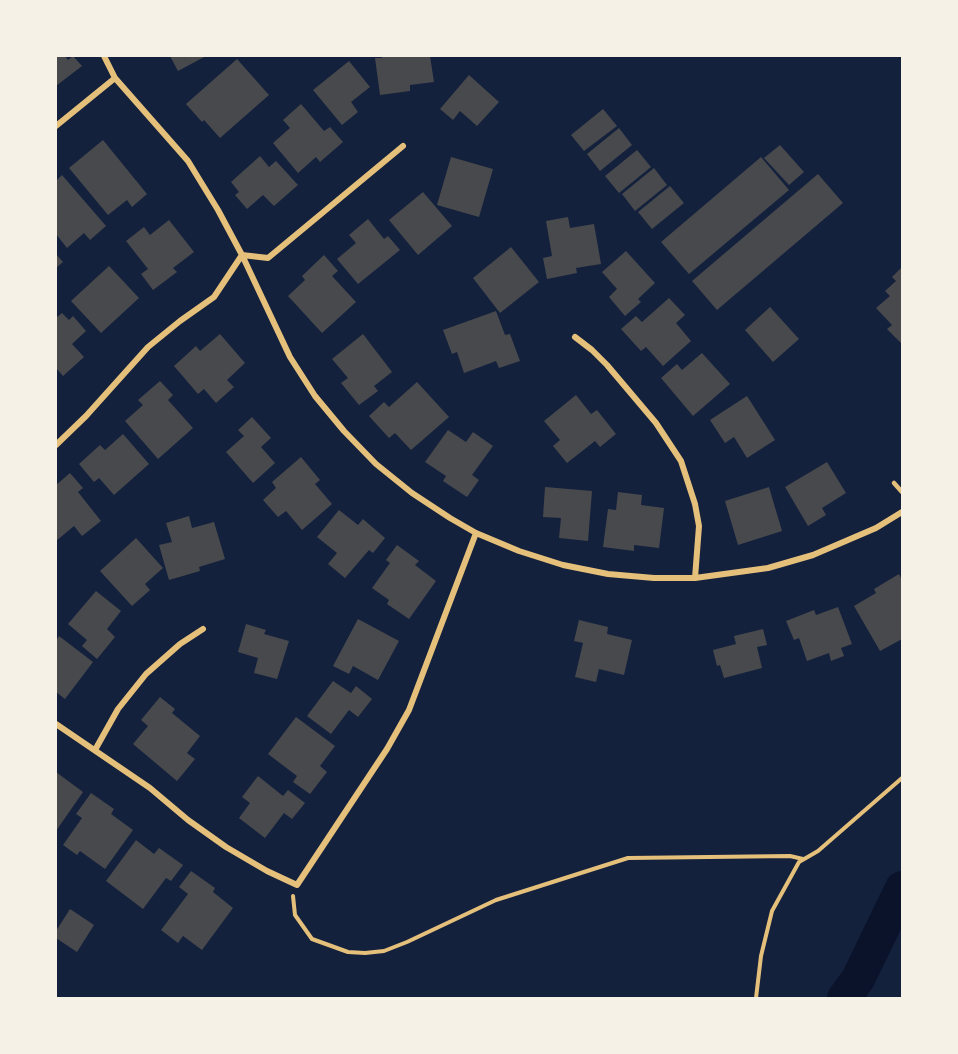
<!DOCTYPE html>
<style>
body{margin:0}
#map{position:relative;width:958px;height:1054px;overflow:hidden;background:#14213d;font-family:Manrope,sans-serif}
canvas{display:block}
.frame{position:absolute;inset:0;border:57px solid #f6f1e7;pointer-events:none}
</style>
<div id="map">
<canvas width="958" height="1054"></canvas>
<div class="frame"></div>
</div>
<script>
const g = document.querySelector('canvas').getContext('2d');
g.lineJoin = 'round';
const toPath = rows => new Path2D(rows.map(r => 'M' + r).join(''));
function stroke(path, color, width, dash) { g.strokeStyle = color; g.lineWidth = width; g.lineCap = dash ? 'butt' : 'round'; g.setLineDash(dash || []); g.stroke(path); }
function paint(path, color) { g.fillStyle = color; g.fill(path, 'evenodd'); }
const river = toPath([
 [844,998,858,979,902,888]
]);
const building = toPath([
 [56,56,65,56,68,60,73,56,82,66,56,86],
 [170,56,206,56,178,71],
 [382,56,430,56,434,82,410,85,410,91,380,95,375,58,382,58],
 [237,59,269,95,220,138,204,120,202,122,186,104],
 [349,61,370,87,351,102,358,112,342,125,313,90],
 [469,75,499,102,477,126,460,111,453,120,440,109],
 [301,104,324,131,330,127,343,142,320,162,316,157,298,173,273,143,290,128,283,120],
 [603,109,617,126,584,151,571,135],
 [619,128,632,145,600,171,587,154],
 [103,140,147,194,132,207,127,200,108,215,69,168],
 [780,145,804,172,789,185,764,158],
 [637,150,651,167,619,193,605,176],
 [260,156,269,167,276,161,298,185,274,206,263,195,247,209,235,195,239,192,231,182],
 [451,157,493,169,479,217,437,205],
 [761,157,789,190,689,274,661,242],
 [654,168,667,185,635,211,622,194],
 [818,174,843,203,717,310,692,281],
 [62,175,106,226,90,240,84,233,67,248,56,234,56,181],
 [670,186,684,203,652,229,638,212],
 [423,192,452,226,418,255,389,220],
 [568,217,570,228,594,224,601,264,576,268,577,273,547,279,543,258,552,256,546,221],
 [368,219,384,239,388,236,400,250,358,284,337,259,356,243,349,235],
 [169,220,194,252,173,268,177,272,153,290,141,274,148,269,126,241,144,227,150,235],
 [511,247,539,282,500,313,473,278],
 [626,251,655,283,638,299,641,302,625,316,609,297,617,289,602,272],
 [56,254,63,262,56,268],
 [324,255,338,271,332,276,356,302,322,333,288,296,305,280,302,276],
 [109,266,139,298,101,333,71,301],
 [902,267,902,342,901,343,887,329,892,325,876,308,890,296,885,291,896,281,892,277],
 [669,298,685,315,676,323,691,341,663,366,646,347,641,351,621,329,636,316,642,322],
 [770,307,799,339,773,362,745,330],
 [496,311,505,335,510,334,520,361,499,368,496,361,464,373,457,352,452,354,443,330],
 [62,313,69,320,73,316,86,331,72,344,84,357,63,376,56,368,56,318],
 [220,334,245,363,227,380,234,387,216,403,204,389,198,394,174,366,196,346,200,351],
 [363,334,392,372,374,386,378,391,359,405,341,383,348,378,332,359],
 [702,353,730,384,693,416,661,378,677,364,682,370],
 [160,381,173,395,168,400,193,428,158,459,125,421,143,405,138,400],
 [417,382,449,417,411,450,395,433,389,438,369,416,384,402,389,407],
 [576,395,591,414,597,410,616,434,600,447,595,441,567,463,553,446,560,440,544,421],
 [747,396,775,440,747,458,734,437,725,443,710,420],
 [252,417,271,438,261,447,275,463,253,483,226,452,244,436,238,430],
 [448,430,466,442,473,432,493,446,472,475,479,480,467,497,443,481,446,476,425,462],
 [123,434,149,464,114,495,99,478,94,482,79,464,100,445,105,450],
 [301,457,320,480,315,484,332,504,302,530,286,511,278,517,263,500,276,488,272,482],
 [827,462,846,493,822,508,826,515,808,526,785,487],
 [70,473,83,488,78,492,101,521,82,536,74,526,56,541,56,485],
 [545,487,592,491,588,541,559,538,561,518,543,517],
 [769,487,782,531,738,545,725,501],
 [618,492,642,495,641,505,664,508,659,548,634,545,634,551,603,547,608,509,616,510],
 [339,510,358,525,363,519,385,538,373,553,369,550,345,578,328,564,337,553,317,537],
 [189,516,192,528,214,522,225,559,199,567,200,571,169,580,159,545,172,542,166,523],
 [136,538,163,568,145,584,150,590,132,606,100,571],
 [397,545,419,561,415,565,436,581,409,619,387,604,389,600,372,588,390,563,386,560],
 [899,574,902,580,902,639,880,651,854,606,876,593,874,589],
 [96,591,121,611,107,629,115,637,97,659,82,646,87,640,68,624],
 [838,607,852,644,841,648,844,656,831,661,829,653,807,661,799,638,794,640,786,621,814,610,816,615],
 [358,619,399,641,378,680,353,666,349,674,333,666],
 [579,620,608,627,607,634,632,640,624,675,599,669,596,682,575,677,583,643,574,641],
 [246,624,266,630,264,634,289,641,277,679,254,673,258,658,238,652],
 [763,629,767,645,757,647,762,668,724,678,720,665,717,666,713,650,736,644,734,636],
 [59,636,93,662,65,699,56,692,56,641],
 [333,681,351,693,356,686,372,699,358,717,349,710,331,734,307,716],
 [160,697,175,709,172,713,200,736,187,753,195,759,177,781,133,744,148,726,141,720],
 [296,717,335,746,320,766,327,772,310,794,293,782,297,776,268,754],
 [56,772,83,792,56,831],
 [258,776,283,796,288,790,305,803,292,819,284,813,265,838,239,818,250,803,242,797],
 [91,793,114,809,111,814,133,830,105,869,80,851,77,855,63,845,82,818,76,814],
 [136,840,154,854,159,848,183,865,171,881,166,878,143,909,106,881],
 [191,871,215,888,213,892,233,908,202,950,183,936,178,943,161,930,188,894,179,887],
 [70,909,94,925,77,952,56,938,56,931]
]);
const path = toPath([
 [293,896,295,915,312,939,348,952,365,953,384,951,407,942,496,900,628,858,790,856,803,859],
 [756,998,761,956,772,911,799,862,818,851,902,778]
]);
const service = toPath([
 [894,483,902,492]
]);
const minor = toPath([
 [104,56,115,78,188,161,218,210,242,255,290,357,315,396,344,431,376,464,412,493,450,518,476,533,519,551,563,565,608,574,654,578,695,578,768,568,813,555,876,528,902,512],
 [56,126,115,78],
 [575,337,592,350,607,365,656,423,681,461,695,504,699,526,695,578],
 [56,445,86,416,148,347,180,321,214,297,242,255,268,258,403,146],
 [56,724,150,788,188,820,226,847,267,871,297,885,387,749,409,710,476,533],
 [95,750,118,709,146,674,180,644,203,629]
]);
stroke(river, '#0b132b', 34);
paint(building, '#48494c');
stroke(path, '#e5c07b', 4);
stroke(service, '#e5c07b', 4.5);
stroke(minor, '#e5c07b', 6);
</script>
